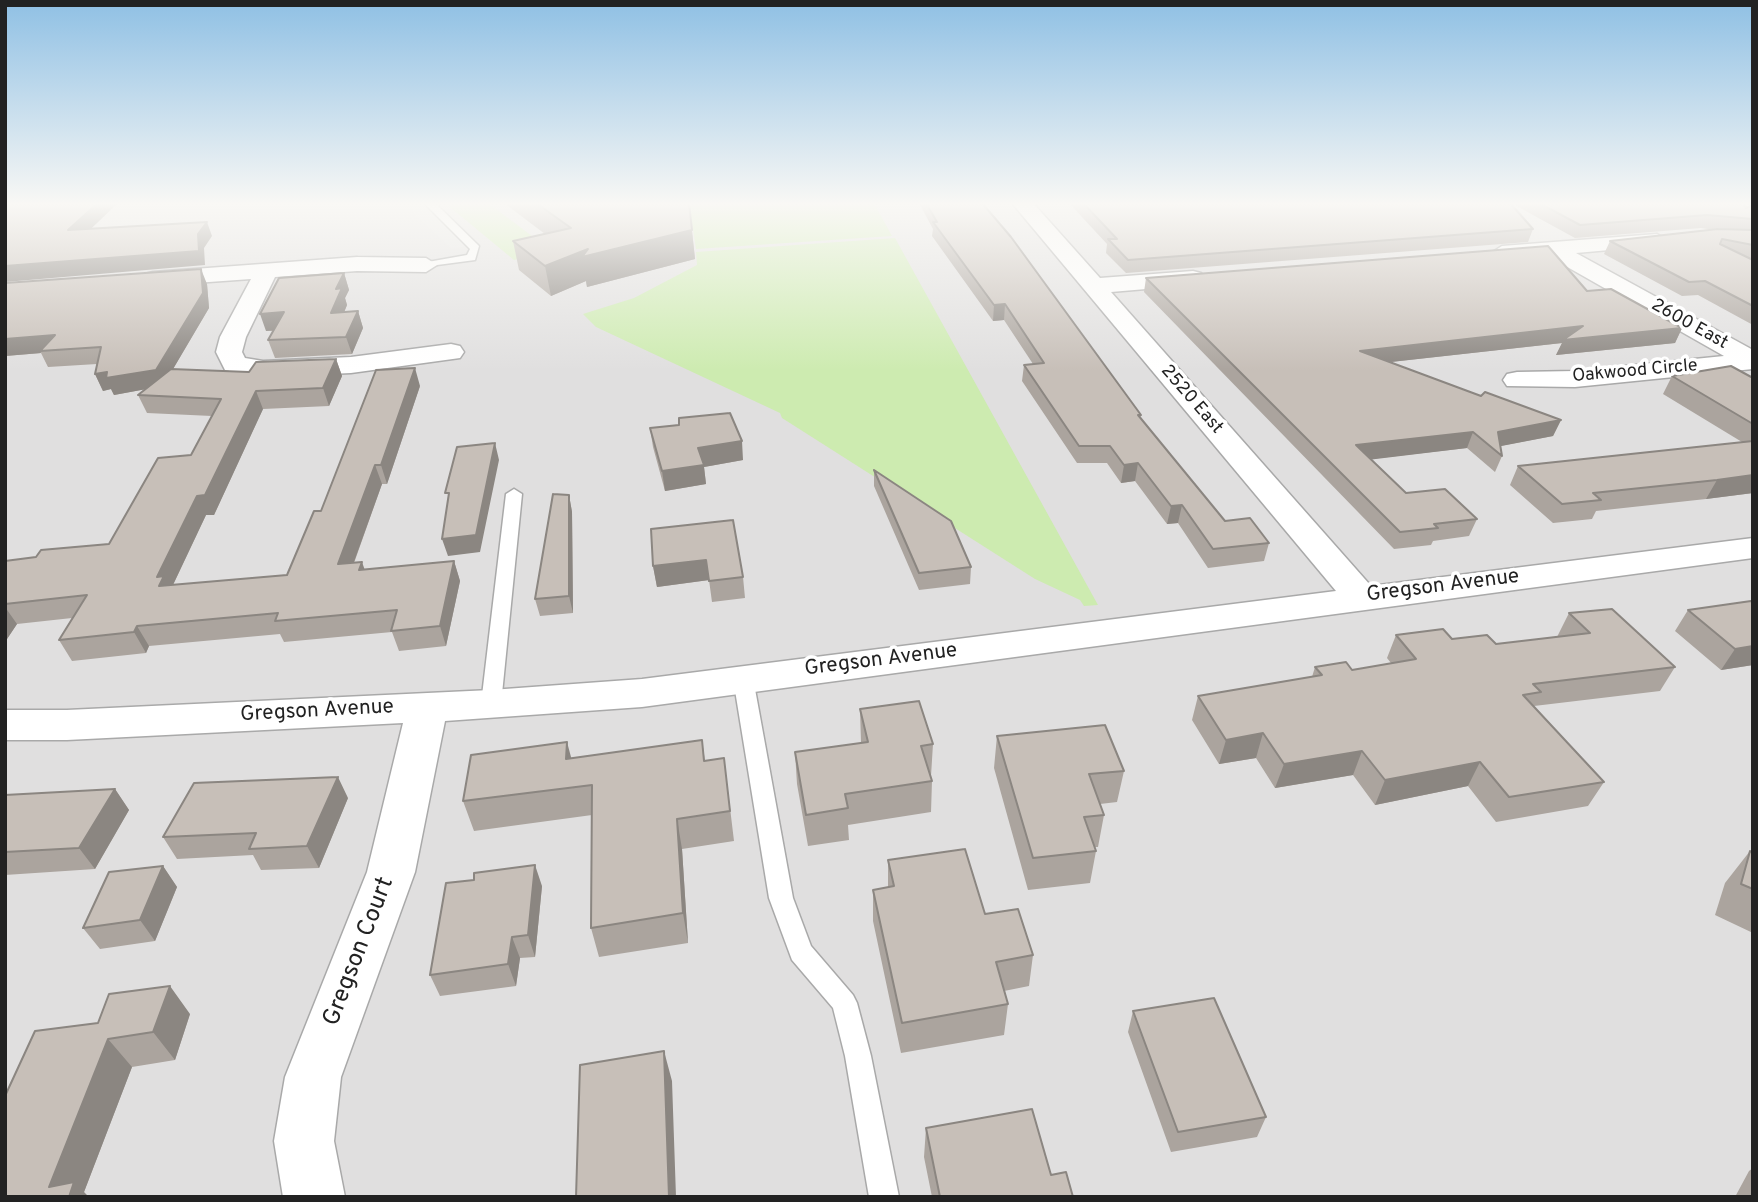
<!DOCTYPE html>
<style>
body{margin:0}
#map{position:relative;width:1758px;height:1202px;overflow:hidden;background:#f2efe9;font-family:Overpass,sans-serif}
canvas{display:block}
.frame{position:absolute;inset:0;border:7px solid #222;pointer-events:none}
</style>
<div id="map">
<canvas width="1758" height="1202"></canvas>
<div class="frame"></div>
</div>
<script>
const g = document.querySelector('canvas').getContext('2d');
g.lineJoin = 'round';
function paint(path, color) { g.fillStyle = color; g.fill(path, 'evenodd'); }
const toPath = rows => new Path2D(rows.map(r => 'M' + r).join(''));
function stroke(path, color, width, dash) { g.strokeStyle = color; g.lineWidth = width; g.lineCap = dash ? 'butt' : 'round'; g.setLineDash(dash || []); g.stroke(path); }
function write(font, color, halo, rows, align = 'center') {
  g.font = font + ' Overpass,sans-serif'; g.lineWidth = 7; g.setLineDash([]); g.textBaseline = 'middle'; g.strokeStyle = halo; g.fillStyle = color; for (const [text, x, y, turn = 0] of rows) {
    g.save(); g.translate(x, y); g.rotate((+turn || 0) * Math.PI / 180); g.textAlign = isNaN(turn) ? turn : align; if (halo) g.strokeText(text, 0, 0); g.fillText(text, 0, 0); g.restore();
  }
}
const residential = toPath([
 [5,203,1753,203,1753,1197,5,1197]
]);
const grass = toPath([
 [445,203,488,203,552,251,514,260],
 [689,203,874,203,892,236,696,249],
 [895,238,1098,605,1084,606,1080,600,1035,579,782,418,780,413,596,327,583,314,634,298,697,265,696,252]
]);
const parking = toPath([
 [402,203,424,203,471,245,452,249]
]);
const service = toPath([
 [424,203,435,203,479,246,475,260,422,267,422,263,467,255,470,249,424,203],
 [514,489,522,494,501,704,498,709,491,711,484,709,481,704,506,494,514,489],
 [743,671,750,673,753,678,793,898,811,946,853,995,857,1003,871,1056,899,1197,869,1197,845,1056,833,1008,792,960,769,898,733,678,736,673,743,671]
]);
const minor = toPath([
 [1012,203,1033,203,1100,278,1193,271,1201,273,1205,278,1201,283,1193,285,1111,292,1371,586,1753,538,1753,558,642,707,445,721,415,872,341,1077,334,1141,345,1197,283,1197,274,1141,285,1077,367,872,403,723,67,740,5,740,5,710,67,710,491,690,642,679,1336,591,1012,203],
 [1657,234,1668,240,1665,245,1576,253,1753,350,1753,369,1575,387,1507,386,1503,380,1507,374,1517,372,1575,371,1724,356,1548,256,1502,260,1491,253,1502,246,1657,234],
 [357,257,426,258,437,265,426,272,357,271,275,277,246,337,242,352,245,358,263,361,351,357,451,344,460,346,464,352,460,358,351,373,263,377,234,372,225,370,216,352,220,337,251,279,153,286,145,284,141,279,145,274,153,272,357,257]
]);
const wall = toPath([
 [504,203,689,203,695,259,587,287,586,281,551,296,519,270,513,241,545,234],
 [919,203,982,203,1141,415,1140,418,1225,521,1269,543,1264,561,1208,568,1178,523,1167,524,1135,481,1121,483,1107,463,1077,463,1022,381,1024,365,1033,364,1004,320,993,321,932,236,933,229],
 [1069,203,1510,203,1533,229,1528,242,1126,273,1106,253,1107,244],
 [1511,203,1743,203,1746,208,1753,205,1753,325,1698,295,1682,296,1604,254,1610,241,1714,230,1701,228,1575,238],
 [344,273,349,290,345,298,347,305,344,312,358,311,363,328,352,354,275,358,268,340,274,331,266,331],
 [1146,278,1587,291,1682,328,1675,343,1556,355,1562,343,1390,362,1481,396,1561,420,1553,436,1500,446,1502,456,1495,472,1467,448,1371,459,1406,493,1477,519,1469,536,1433,541,1431,545,1394,549,1144,292],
 [207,284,209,308,173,369,249,372,336,359,342,376,329,406,263,409,214,515,206,515,173,585,287,575,321,511,420,386,387,484,382,484,354,563,365,570,454,561,460,581,446,646,399,651,392,632,284,642,280,634,149,646,146,653,72,661,59,640,72,618,17,624,5,642,5,561,36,557,109,544,191,455,212,416,147,413,138,395,146,389,114,395,111,389,103,391,95,374,97,364,48,367,41,353,5,356],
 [1672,376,1753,378,1753,493,1706,499,1596,511,1592,519,1553,523,1510,485,1518,466,1742,442,1663,394],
 [650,428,743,460,704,467,706,484,665,491,653,447],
 [874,470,971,567,970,584,919,590,874,486],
 [569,495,572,512,573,613,540,616,535,599],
 [653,566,743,577,745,598,712,602,709,580,657,587],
 [1753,603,1753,665,1721,670,1675,631,1688,610],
 [1569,613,1675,667,1660,691,1534,706,1604,782,1588,806,1496,822,1468,786,1375,805,1353,775,1275,788,1256,758,1219,764,1192,720,1198,696,1312,677,1315,667,1352,670,1391,663,1387,658,1396,635,1496,644,1557,637],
 [860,709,933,744,931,776,932,781,931,812,848,825,849,840,808,846,797,784,795,752,861,743],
 [997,736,1124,771,1117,802,1100,804,1104,815,1098,847,1095,847,1096,851,1090,883,1028,890,994,768],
 [702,740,705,761,724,758,734,841,682,849,688,943,599,957,591,928,592,815,474,831,463,801,571,758],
 [115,789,129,810,95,869,5,875,5,795],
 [348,798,319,868,261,870,253,855,177,859,163,837],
 [1750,851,1753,853,1753,933,1715,915,1725,883],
 [888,860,985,914,1033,955,1029,986,1004,991,1008,1004,1004,1035,901,1053,873,921,873,890,888,887],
 [163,866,177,887,155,941,100,949,83,928],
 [542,886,535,957,520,958,516,986,440,996,430,975],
 [1133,1011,1266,1117,1257,1137,1171,1152,1128,1032],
 [190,1014,175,1060,132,1067,84,1192,5,1197,35,1031],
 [926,1128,1073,1197,932,1197,924,1157],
 [1753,1168,1753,1197,1735,1197,1749,1171]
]);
const shadedWall = toPath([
 [98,203,118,203,75,244,68,230],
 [689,203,695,259,587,287,586,281,551,296,545,266],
 [207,222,212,236,204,248,205,265,5,282,5,266,198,234],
 [201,269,207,284,209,308,163,386,114,395,111,389,103,391,95,374],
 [344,273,349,290,345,298,347,305,337,330,331,313,336,289],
 [1005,304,1004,320,993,321,994,305],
 [358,311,363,328,352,354,346,337],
 [284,312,290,329,266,331,260,314],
 [1583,326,1682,328,1675,343,1556,355,1562,343,1355,366,1360,351],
 [55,335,40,351,41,353,5,356,5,339],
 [336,359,342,376,329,406,323,388],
 [415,368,420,386,387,484,381,465],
 [256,391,263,409,214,515,206,515,171,589,159,586,157,577,197,496],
 [1561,420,1553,436,1491,448,1498,432],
 [1473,432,1467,448,1351,462,1356,445],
 [742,441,743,460,704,467,706,484,665,491,662,471,698,448],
 [495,443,499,460,480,552,448,556,442,539],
 [1138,463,1135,481,1121,483,1124,465],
 [375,465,382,484,346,584,338,564],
 [1753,475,1753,493,1706,499,1717,480],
 [569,495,572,512,573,613,569,596],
 [1182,505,1178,523,1167,524,1171,506],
 [706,560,709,580,657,587,653,566],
 [454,561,460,581,446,646,440,626],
 [362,562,369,582,359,570],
 [5,607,17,624,5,642],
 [137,626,149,646,146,653,134,632],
 [1753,646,1753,665,1721,670,1735,649],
 [1263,733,1256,758,1219,764,1226,740],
 [567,742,575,772,574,789,566,759],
 [1362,751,1353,775,1275,788,1284,764],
 [1480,762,1468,786,1375,805,1385,780],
 [338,777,348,798,319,868,307,846],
 [115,789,129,810,95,869,79,848],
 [677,819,682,849,688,943,683,913],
 [535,865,542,886,535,957,528,935],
 [163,866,177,887,155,941,140,920],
 [512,937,520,958,516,986,508,964],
 [170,986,190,1014,175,1060,153,1032],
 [108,1039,132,1067,84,1192,89,1197,59,1197,49,1187],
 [664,1051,672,1081,676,1197,669,1197]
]);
const building = toPath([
 [5,203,98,203,68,230,207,222,198,234,199,251,5,266,5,203],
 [536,203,689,203,692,230,582,257,588,249,545,266,513,241,571,228,536,203],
 [926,203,982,203,1011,237,1141,415,1138,415,1225,521,1250,518,1269,543,1213,549,1182,505,1171,506,1138,463,1124,465,1110,446,1079,446,1024,365,1044,363,1005,304,994,305,933,222,937,222,926,203],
 [1083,203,1510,203,1533,229,1128,260,1108,239,1117,239,1083,203],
 [1539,203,1743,203,1746,208,1753,205,1753,219,1707,215,1580,225,1539,203],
 [1718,229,1753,230,1753,245,1722,239,1720,244,1753,260,1753,306,1705,281,1689,282,1610,241,1718,229],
 [1548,246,1587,291,1611,289,1682,328,1563,340,1583,326,1360,351,1481,396,1485,392,1561,420,1498,432,1502,456,1473,432,1356,445,1406,493,1445,489,1477,519,1434,524,1438,528,1400,532,1146,278,1548,246],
 [201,269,203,293,156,370,106,378,107,372,95,374,101,347,40,351,55,335,5,339,5,283,201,269],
 [344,273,336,289,342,288,331,313,358,311,346,337,268,340,284,312,260,314,279,278,344,273],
 [336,359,323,388,256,391,205,495,197,496,157,577,164,576,159,586,287,575,314,511,321,511,376,370,415,368,381,465,375,465,338,564,362,562,359,570,454,561,440,626,391,631,397,610,275,621,278,613,137,626,134,632,59,640,87,595,5,604,5,561,36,557,41,550,109,544,158,458,191,455,221,399,138,395,171,369,249,372,256,362,336,359],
 [1731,366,1753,378,1753,424,1672,376,1731,366],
 [730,413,742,441,698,448,704,465,662,471,650,428,679,425,679,418,730,413],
 [1753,441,1753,475,1717,480,1593,493,1601,500,1562,504,1518,466,1753,441],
 [495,443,476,535,442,539,449,493,445,493,457,447,495,443],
 [874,470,951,521,971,567,919,573,874,470],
 [553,494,569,495,569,596,535,599,553,494],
 [733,520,743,577,709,581,706,560,653,566,651,529,733,520],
 [1751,601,1753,603,1753,646,1735,649,1688,610,1751,601],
 [1612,609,1675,667,1533,684,1541,692,1523,695,1604,782,1509,797,1480,762,1385,780,1362,751,1284,764,1263,733,1226,740,1198,696,1322,675,1315,667,1346,662,1352,670,1416,659,1396,635,1443,629,1452,639,1487,635,1496,644,1590,633,1569,613,1612,609],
 [919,701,933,744,921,746,932,781,845,794,848,808,806,815,795,752,868,742,860,709,919,701],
 [1105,725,1124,771,1089,774,1104,815,1084,817,1096,851,1033,858,997,736,1105,725],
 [702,740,704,761,724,758,730,811,677,819,683,913,591,928,592,785,463,801,471,755,567,742,566,759,702,740],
 [338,777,307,846,249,849,256,833,163,837,194,783,338,777],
 [115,789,79,848,5,852,5,795,115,789],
 [965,849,985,914,1018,909,1033,955,996,962,1008,1004,902,1023,873,890,894,886,888,860,965,849],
 [1750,851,1753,853,1753,889,1741,884,1750,851],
 [535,865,528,935,512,937,508,964,430,975,446,883,474,880,474,873,535,865],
 [163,866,140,920,83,928,109,872,163,866],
 [170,986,153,1032,108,1039,49,1187,74,1182,69,1197,5,1197,5,1096,35,1031,98,1023,109,994,170,986],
 [1214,998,1266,1117,1178,1132,1133,1011,1214,998],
 [664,1051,669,1197,576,1197,580,1065,664,1051],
 [1032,1109,1051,1175,1066,1172,1073,1197,940,1197,926,1128,1032,1109]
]);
const farStreetnames = [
 ["2600 East",1689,325,29],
 ["Oakwood Circle",1635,372,-5],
 ["2520 East",1191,400,49]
];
const streetNames = [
 ["Gregson Avenue",1443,587,-7],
 ["Gregson Avenue",881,661,-7],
 ["Gregson Avenue",317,712,-3]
];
const nearStreetnames = [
 ["Gregson Court",360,952,-69]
];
paint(residential, '#e0dfdf');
paint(grass, '#cdebb0');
paint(parking, '#e2e2e2');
stroke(service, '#a9a9a9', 3);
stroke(minor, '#a9a9a9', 3);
paint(service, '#fff');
paint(minor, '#fff');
paint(wall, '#aba49e');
paint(shadedWall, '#8b8681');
paint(building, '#c7bfb8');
stroke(building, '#8b8681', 2);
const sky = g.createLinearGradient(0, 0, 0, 371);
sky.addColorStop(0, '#8fc0e4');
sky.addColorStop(0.55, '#f9f8f5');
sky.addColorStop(1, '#f9f8f500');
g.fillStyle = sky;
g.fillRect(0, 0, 1758, 371);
write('18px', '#222', '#fff', farStreetnames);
write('21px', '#222', '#fff', streetNames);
write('24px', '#222', '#fff', nearStreetnames);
</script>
